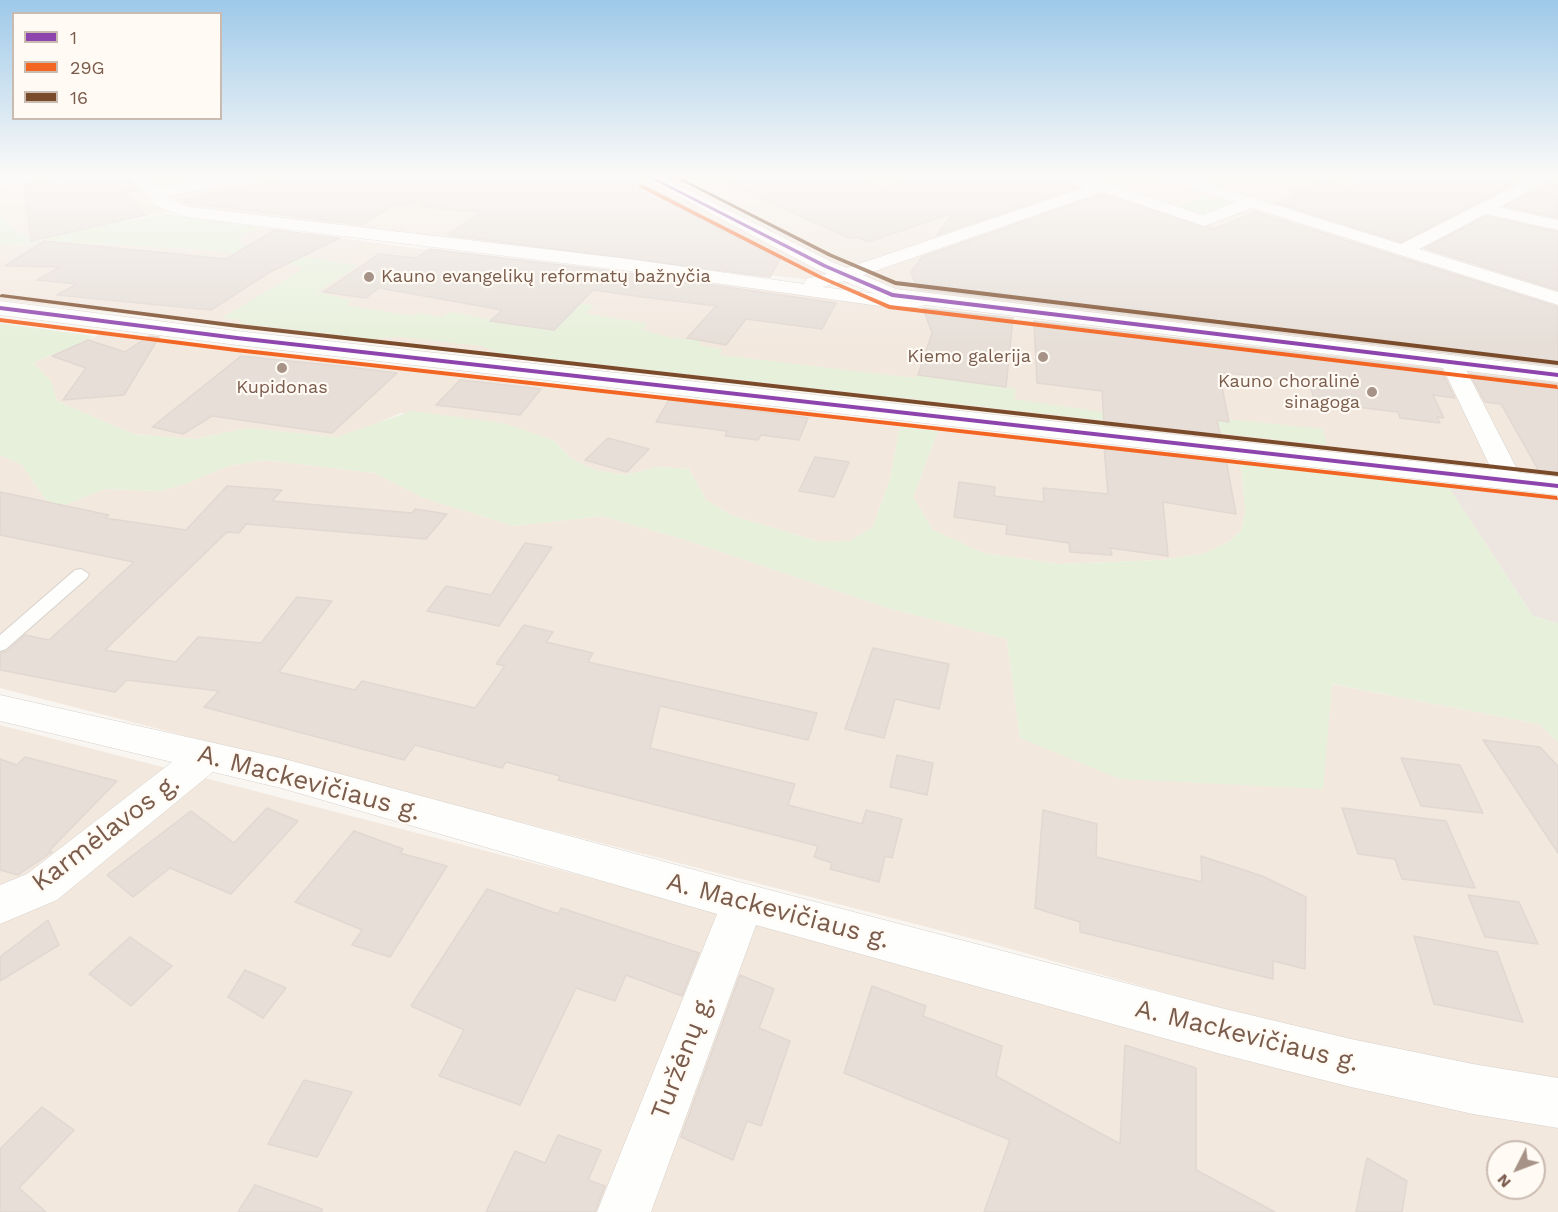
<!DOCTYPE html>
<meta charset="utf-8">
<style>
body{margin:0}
#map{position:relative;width:1558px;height:1212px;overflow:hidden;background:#f9f5f0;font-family:"Work Sans",sans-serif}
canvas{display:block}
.legend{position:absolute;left:12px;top:12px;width:210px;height:108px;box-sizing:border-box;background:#fffaf3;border:2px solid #cabbb1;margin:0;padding:8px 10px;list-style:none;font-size:18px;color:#7a5c4d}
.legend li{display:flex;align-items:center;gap:12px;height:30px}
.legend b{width:30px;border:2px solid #cabbb1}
.north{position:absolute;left:1486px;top:1140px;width:60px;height:60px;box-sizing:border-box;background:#fffaf3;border:2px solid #cabbb1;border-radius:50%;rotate:228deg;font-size:16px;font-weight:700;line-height:24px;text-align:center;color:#7a5c4d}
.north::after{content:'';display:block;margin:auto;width:21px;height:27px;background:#a69286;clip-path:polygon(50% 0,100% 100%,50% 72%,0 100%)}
</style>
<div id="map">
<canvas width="1558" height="1212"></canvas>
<ul class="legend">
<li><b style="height:8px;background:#8e44ad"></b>1</li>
<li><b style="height:8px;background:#f26522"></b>29G</li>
<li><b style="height:8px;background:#7a4b2a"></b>16</li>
</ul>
<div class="north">N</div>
</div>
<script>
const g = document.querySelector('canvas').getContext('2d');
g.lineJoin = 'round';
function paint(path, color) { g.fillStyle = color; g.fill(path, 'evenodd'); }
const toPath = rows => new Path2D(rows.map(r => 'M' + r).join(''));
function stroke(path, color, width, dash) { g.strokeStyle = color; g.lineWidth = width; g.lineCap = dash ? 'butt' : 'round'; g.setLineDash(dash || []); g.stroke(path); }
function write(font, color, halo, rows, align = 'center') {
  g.font = font + ' "Work Sans",sans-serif'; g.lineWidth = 4.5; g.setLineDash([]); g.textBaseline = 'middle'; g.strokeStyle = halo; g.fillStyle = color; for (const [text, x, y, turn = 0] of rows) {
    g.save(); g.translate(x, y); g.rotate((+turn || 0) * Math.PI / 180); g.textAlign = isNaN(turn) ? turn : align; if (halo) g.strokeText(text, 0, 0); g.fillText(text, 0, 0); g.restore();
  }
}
const residential = toPath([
 [30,175,1558,175,1558,366,188,208,34,237,23,235,0,218,0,187,34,180],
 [259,227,413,248,917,308,1558,381,1558,476,0,300,0,245,90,243,218,251],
 [104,333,900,427,890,479,873,527,851,541,820,542,733,516,706,500,689,469,658,467,625,475,595,470,572,459,553,440,401,413,357,432,337,437,247,428,195,439,133,434,57,401,50,381,33,363],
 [938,431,1241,462,1245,511,1241,531,1230,541,1205,553,1161,560,1059,564,983,553,933,530,913,497],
 [0,455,22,465,53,510,104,489,161,491,185,484,228,466,265,460,375,473,424,498,514,526,602,516,683,539,888,608,1007,639,1020,738,1331,684,1539,724,1558,742,1558,1078,1343,1043,993,944,0,688],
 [0,725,629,888,1558,1121,1558,1212,0,1212],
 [1498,1152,1534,1152,1534,1188,1498,1188]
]);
const industrial = toPath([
 [1447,485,1558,498,1558,623,1533,616]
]);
const green = toPath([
 [1233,175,1322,175,1292,177,1271,186],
 [1205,196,1233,205,1204,217,1176,207],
 [165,214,259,227,239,239,243,246,358,266,317,292,352,300,347,305,412,316,419,313,442,317,449,312,554,330,569,315,562,301,594,305,586,314,647,323,643,330,668,337,702,341,699,345,722,349,720,355,914,378,918,375,1016,389,1014,399,1102,412,1103,406,1323,429,1327,445,498,353,482,346,400,337,371,339,238,323,242,320,222,318,301,270,299,266,218,251,90,243,0,245,0,218,23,235,34,237],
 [0,323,95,336,33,363,51,381,57,401,133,434,195,439,247,428,337,437,412,411,503,423,553,440,572,459,595,470,625,475,658,467,689,469,706,500,733,516,820,542,850,541,873,527,890,479,900,427,938,431,913,497,933,530,983,553,1059,564,1161,560,1205,553,1230,541,1241,531,1245,511,1241,462,1447,485,1533,616,1558,623,1558,742,1539,724,1332,684,1323,789,1120,779,1020,738,1007,639,888,608,683,539,602,516,514,526,424,498,375,473,265,460,228,466,185,484,161,491,104,489,53,510,22,465,0,455]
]);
const building = toPath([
 [72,175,127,175,138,190,123,193,146,215,31,241,24,185,72,175],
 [298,175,627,175,684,206,675,206,780,259,770,277,448,235,480,212,424,207,420,200,409,205,395,204,362,225,184,202,184,199,298,175],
 [710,175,853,175,882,186,922,175,940,175,956,180,975,175,1053,175,1059,180,1079,187,937,235,953,213,868,242,857,237,851,239,710,175],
 [1355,175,1532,175,1401,242,1276,203,1297,194,1290,192,1324,178,1353,189,1355,175],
 [1558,175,1558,218,1505,206,1554,180,1558,175],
 [1102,194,1214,229,1256,212,1558,307,1558,366,917,289,911,272,922,257,1102,194],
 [1486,216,1558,232,1558,290,1425,248,1486,216],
 [275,230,340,238,270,272,211,310,57,295,77,284,37,280,60,267,5,266,44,241,226,259,275,230],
 [429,249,629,273,836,303,822,329,746,319,726,345,687,338,716,306,643,297,593,290,554,330,490,321,502,310,379,288,366,298,323,292,379,254,417,258,429,249],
 [923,308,1013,318,1006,387,918,375,932,333,923,308],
 [1034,321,1441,370,1455,398,1433,395,1444,418,1437,417,1440,423,1400,418,1398,412,1315,402,1309,382,1219,372,1229,422,1217,420,1221,438,1104,425,1102,391,1037,383,1034,321],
 [149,336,159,337,124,395,63,400,86,368,52,356,88,340,125,352,149,336],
 [241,356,348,367,397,373,332,433,212,416,183,434,152,427,241,356],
 [1470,374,1558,384,1558,475,1540,473,1501,404,1485,402,1470,374],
 [460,380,488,383,541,389,520,415,436,405,460,380],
 [669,400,771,413,808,418,799,440,761,435,758,440,725,436,727,431,656,422,669,400],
 [608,438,649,449,627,472,585,460,608,438],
 [1104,446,1226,460,1236,514,1163,502,1168,556,1110,548,1112,555,1070,552,1069,543,1006,534,1007,525,954,517,959,482,995,487,994,496,1044,502,1043,488,1108,494,1104,446],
 [815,457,849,462,834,497,799,491,815,457],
 [227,486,282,490,272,501,412,513,415,509,447,514,426,539,246,524,239,533,227,532,105,650,176,662,198,637,261,643,297,597,332,601,279,672,355,690,362,681,475,708,505,666,496,664,524,625,553,632,546,642,593,653,588,662,817,713,808,740,660,706,650,748,795,784,788,805,862,824,866,810,902,819,892,858,885,856,879,882,830,869,832,863,814,857,818,846,558,780,560,776,506,762,502,768,415,745,404,760,204,707,219,691,127,680,115,692,0,670,0,653,7,651,25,635,49,640,134,562,0,535,0,492,109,515,105,518,186,530,227,486],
 [525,543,552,547,499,626,427,611,446,586,491,595,525,543],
 [873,648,949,664,939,709,895,699,884,738,845,729,873,648],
 [1483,740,1540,747,1558,766,1558,853,1483,740],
 [897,755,933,763,927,795,890,787,897,755],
 [25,757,117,781,49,851,52,852,18,875,0,870,0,759,17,765,25,757],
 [1401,758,1460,765,1483,813,1421,806,1401,758],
 [267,808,298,821,231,894,170,868,133,897,107,875,191,811,234,843,267,808],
 [1342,808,1446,821,1475,888,1402,879,1395,859,1358,854,1342,808],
 [1043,810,1097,824,1096,857,1202,882,1201,856,1262,876,1306,897,1305,969,1273,961,1273,979,1080,932,1080,922,1035,908,1043,810],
 [354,831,403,849,400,853,447,866,390,957,352,945,362,930,295,902,354,831],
 [487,889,558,914,561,908,699,953,682,996,626,975,615,1001,576,988,520,1105,439,1076,464,1030,411,1006,487,889],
 [1468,895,1519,902,1538,944,1485,937,1468,895],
 [48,920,59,945,0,981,0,957,48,920],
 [1414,936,1497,952,1523,1022,1434,1004,1414,936],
 [130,937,172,966,131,1006,89,974,130,937],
 [245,970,286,988,263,1018,228,997,245,970],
 [740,975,774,989,759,1028,790,1041,761,1126,747,1121,733,1160,681,1137,740,975],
 [872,986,926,1006,923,1016,1002,1046,996,1076,1120,1144,1125,1045,1196,1068,1196,1170,1275,1212,984,1212,1010,1140,844,1073,872,986],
 [304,1080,352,1092,317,1157,268,1144,304,1080],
 [42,1107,74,1130,19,1188,46,1212,0,1212,0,1149,42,1107],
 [558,1135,601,1150,588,1180,605,1186,595,1212,486,1212,515,1151,545,1163,558,1135],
 [1367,1158,1407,1181,1402,1212,1356,1212,1367,1158],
 [255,1185,322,1209,322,1212,238,1212,255,1185]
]);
const lane = toPath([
 [81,569,89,574,87,578,6,649,0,651,0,635,75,570,81,569]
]);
const street = toPath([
 [129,175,145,175,158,188,230,175,260,175,252,180,165,197,190,207,629,259,804,284,806,279,838,271,1086,187,1060,178,1058,175,1080,175,1203,215,1235,202,1159,178,1157,175,1180,175,1401,244,1536,175,1555,175,1553,178,1499,207,1558,220,1558,230,1486,214,1419,249,1558,292,1558,305,1252,208,1204,226,1102,192,852,279,822,287,894,296,918,295,925,297,928,301,925,305,918,307,894,308,629,271,187,217,155,206,129,175],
 [1451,355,1459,357,1462,362,1523,481,1520,487,1510,489,1500,487,1497,481,1440,362,1443,357,1451,355],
 [0,695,281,758,743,883,1221,1008,1351,1039,1473,1064,1558,1078,1558,1128,1473,1114,1351,1087,1221,1054,756,925,651,1212,597,1212,717,914,281,788,213,772,57,900,0,924,0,885,27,874,172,762,0,721,0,695]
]);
const secondary = toPath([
 [638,175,658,175,832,262,896,289,1558,368,1558,382,892,301,818,270,638,175],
 [0,301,237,331,1558,477,1558,495,237,345,0,315,0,301]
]);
const bus1 = toPath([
 [644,175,649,175,827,265,893,293,1558,373,1558,377,892,297,823,267,644,175],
 [0,306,237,336,1558,484,1558,488,237,340,0,310,0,306]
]);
const bus2 = toPath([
 [639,185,643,185,822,276,890,305,1557,385,1558,389,889,309,818,278,639,187,639,185],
 [0,318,236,348,1557,496,1558,500,236,352,0,322,0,318]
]);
const bus3 = toPath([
 [670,175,675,175,832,254,896,281,1558,361,1558,365,895,285,828,256,670,175],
 [2,294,238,324,1558,472,1558,476,238,328,0,297,0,295,2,294]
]);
const markers = [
 [369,277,6,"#a69286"],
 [1043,357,6,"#a69286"],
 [282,368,6,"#a69286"],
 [1372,392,6,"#a69286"]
];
const farPoinames = [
 ["Kauno evangelikų reformatų bažnyčia",381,277,"left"],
 ["Kiemo galerija",1031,357],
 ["Kauno choralinė",1360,382],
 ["sinagoga",1360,403],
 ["Kupidonas",282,388,"center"]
];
const nearStreetnames = [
 ["A. Mackevičiaus g.",309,783,15],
 ["Karmėlavos g.",106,833,-37],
 ["A. Mackevičiaus g.",778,911,15],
 ["A. Mackevičiaus g.",1247,1036,14],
 ["Turžėnų g.",683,1057,-69]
];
paint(residential, '#f2e8de');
paint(industrial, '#ede5e0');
paint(green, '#e7f0db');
paint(building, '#e6ded7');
stroke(building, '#e2d8d2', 1.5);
stroke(lane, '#d7d1cb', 2);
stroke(street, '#d7d1cb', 1);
stroke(secondary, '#d9d2cb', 1);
paint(lane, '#fefefd');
paint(street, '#fefefd');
paint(secondary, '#fefefd');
paint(bus1, '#8e44ad');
paint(bus2, '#f26522');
paint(bus3, '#7a4b2a');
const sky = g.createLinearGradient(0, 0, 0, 344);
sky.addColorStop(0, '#9ec9e9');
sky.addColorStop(0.51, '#fcfaf8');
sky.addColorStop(1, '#fcfaf800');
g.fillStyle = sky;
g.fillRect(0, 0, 1558, 344);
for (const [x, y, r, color] of markers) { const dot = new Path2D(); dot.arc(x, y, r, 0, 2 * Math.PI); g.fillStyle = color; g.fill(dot); stroke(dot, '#fffaf3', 2); }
write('18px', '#7a5c4d', '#fffaf3', farPoinames, 'right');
write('26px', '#7a5c4d', '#fffaf3', nearStreetnames);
</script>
